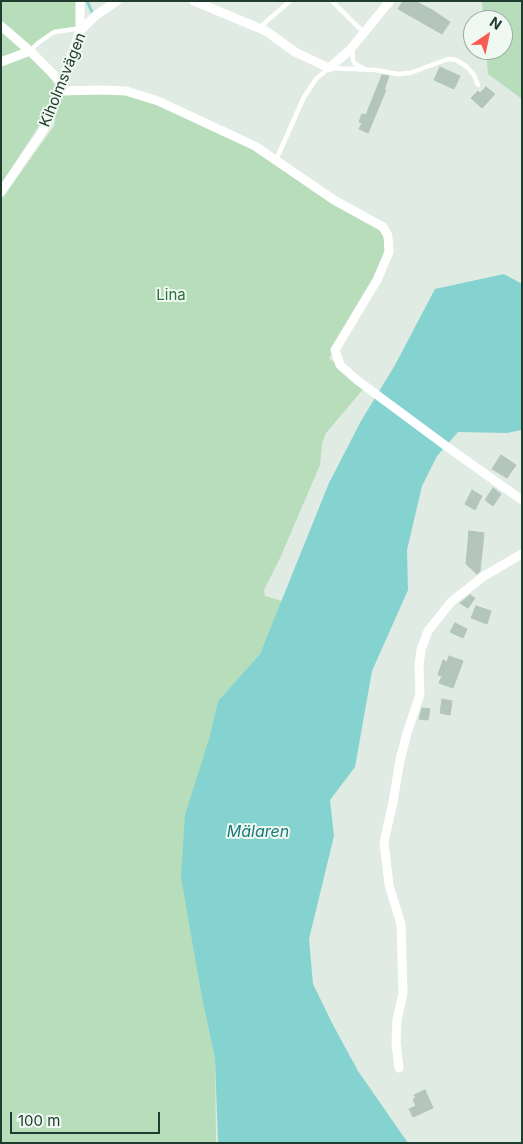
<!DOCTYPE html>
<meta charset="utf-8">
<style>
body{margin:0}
#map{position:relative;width:523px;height:1144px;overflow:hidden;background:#dfebe3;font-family:Inter,sans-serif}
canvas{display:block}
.frame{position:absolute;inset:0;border:2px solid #203c2f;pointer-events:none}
.north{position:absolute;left:463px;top:10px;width:50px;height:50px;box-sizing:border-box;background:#f0f8f2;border:1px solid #9dada4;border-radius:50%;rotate:34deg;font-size:14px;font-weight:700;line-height:20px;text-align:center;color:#203c2f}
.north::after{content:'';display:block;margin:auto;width:18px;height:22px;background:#f75b51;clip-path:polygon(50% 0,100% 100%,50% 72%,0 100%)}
.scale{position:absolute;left:10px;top:1112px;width:150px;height:22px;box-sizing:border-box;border:2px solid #203c2f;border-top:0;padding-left:6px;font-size:15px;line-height:18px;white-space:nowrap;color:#203c2f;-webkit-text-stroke:4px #f0f8f2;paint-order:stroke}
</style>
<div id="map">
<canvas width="523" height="1144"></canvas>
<div class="frame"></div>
<div class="north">N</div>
<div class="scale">100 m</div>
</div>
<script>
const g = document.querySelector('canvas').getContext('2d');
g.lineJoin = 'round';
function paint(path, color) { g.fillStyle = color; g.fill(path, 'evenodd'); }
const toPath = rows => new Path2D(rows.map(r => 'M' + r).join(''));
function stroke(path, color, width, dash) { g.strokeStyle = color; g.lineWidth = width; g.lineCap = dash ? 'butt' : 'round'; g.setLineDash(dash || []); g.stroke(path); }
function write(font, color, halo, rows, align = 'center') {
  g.font = font + ' Inter,sans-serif'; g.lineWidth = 4; g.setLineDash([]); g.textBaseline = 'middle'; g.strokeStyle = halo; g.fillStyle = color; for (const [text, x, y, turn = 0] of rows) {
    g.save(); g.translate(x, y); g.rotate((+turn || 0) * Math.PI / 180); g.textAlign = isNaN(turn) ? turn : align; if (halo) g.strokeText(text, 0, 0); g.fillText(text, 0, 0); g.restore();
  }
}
const green = toPath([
 [1,1,80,1,80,31,54,32,31,51,55,85,54,92,48,112,1,184],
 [482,1,522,1,522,99,488,74,486,50,503,50,503,20,484,20],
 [60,91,126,91,255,146,383,227,389,252,335,350,329,358,364,388,326,433,322,443,320,465,280,558,264,590,265,596,282,601,260,654,218,701,209,739,192,936,202,998,215,1059,216,1143,1,1143,1,200,54,126]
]);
const water = toPath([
 [504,274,522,284,522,430,507,433,458,432,437,456,422,486,407,550,408,590,372,671,355,767,330,800,334,836,309,939,313,984,333,1025,358,1071,408,1143,218,1143,215,1059,202,998,181,877,185,815,209,739,218,701,260,654,329,483,361,421,395,365,435,289]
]);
const stream = toPath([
 [87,1,92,12]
]);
const building = toPath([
 [403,1,415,1,434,11,450,22,442,34,398,9,403,1],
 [440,67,460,76,454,89,434,80,440,67],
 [382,75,389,76,384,90,386,90,368,133,359,129,362,123,359,122,362,114,366,115,382,75],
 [486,87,495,94,482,108,471,98,478,91,480,93,486,87],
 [501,455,516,465,507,478,492,469,501,455],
 [493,488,501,494,493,506,485,500,493,488],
 [472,490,482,496,475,510,465,504,472,490],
 [469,531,484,533,480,571,477,574,466,564,469,531],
 [470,595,475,598,468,608,460,603,470,595],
 [476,606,491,611,487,624,471,618,476,606],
 [455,623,467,629,463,638,450,632,455,623],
 [449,656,463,661,453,688,439,683,442,676,438,675,443,660,447,662,449,656],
 [442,699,452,701,450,715,440,713,442,699],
 [422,708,430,709,428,720,419,719,422,708],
 [425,1090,433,1108,413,1117,409,1109,416,1106,413,1099,416,1098,414,1095,425,1090]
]);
const service = toPath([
 [332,1,357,26,364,32],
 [259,28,290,1],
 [352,48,353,60,355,64,363,68],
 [30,51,38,43,54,32,75,29,80,31],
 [276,160,304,97,316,79,329,68,375,70,398,74,410,73,448,59,456,60,466,66,474,75,478,85]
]);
const minor = toPath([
 [80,1,80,31],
 [194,1,266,31,295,52,329,68,349,51,390,1],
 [1,26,30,51],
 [1,62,30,51,62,83],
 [60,91,102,90,126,91,158,101,255,146,334,200,383,227,388,236,389,252,377,280,335,350,340,365,357,380,446,446,522,500],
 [1,192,42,132,51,114,80,31,95,16,117,1],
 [399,1068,396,1043,397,1020,403,993,401,924,389,885,384,842,393,802,400,760,407,733,420,694,419,667,421,650,428,631,451,602,484,576,522,554]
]);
const streetNames = [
 ["Kiholmsvägen",63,80,-68]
];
const parkNames = [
 ["Lina",171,295]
];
const waterNames = [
 ["Mälaren",258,832]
];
paint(green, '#b7ddba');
paint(water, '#85d3d0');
stroke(stream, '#85d3d0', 3);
paint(building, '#b4c6bc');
stroke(building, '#b1c5b9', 1);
stroke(service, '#fff', 4.5);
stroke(minor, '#fff', 9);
write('15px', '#203c2f', '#f0f8f2', streetNames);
write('15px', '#297438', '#f0f8f2', parkNames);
write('italic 16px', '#187977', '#f0f8f2', waterNames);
</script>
